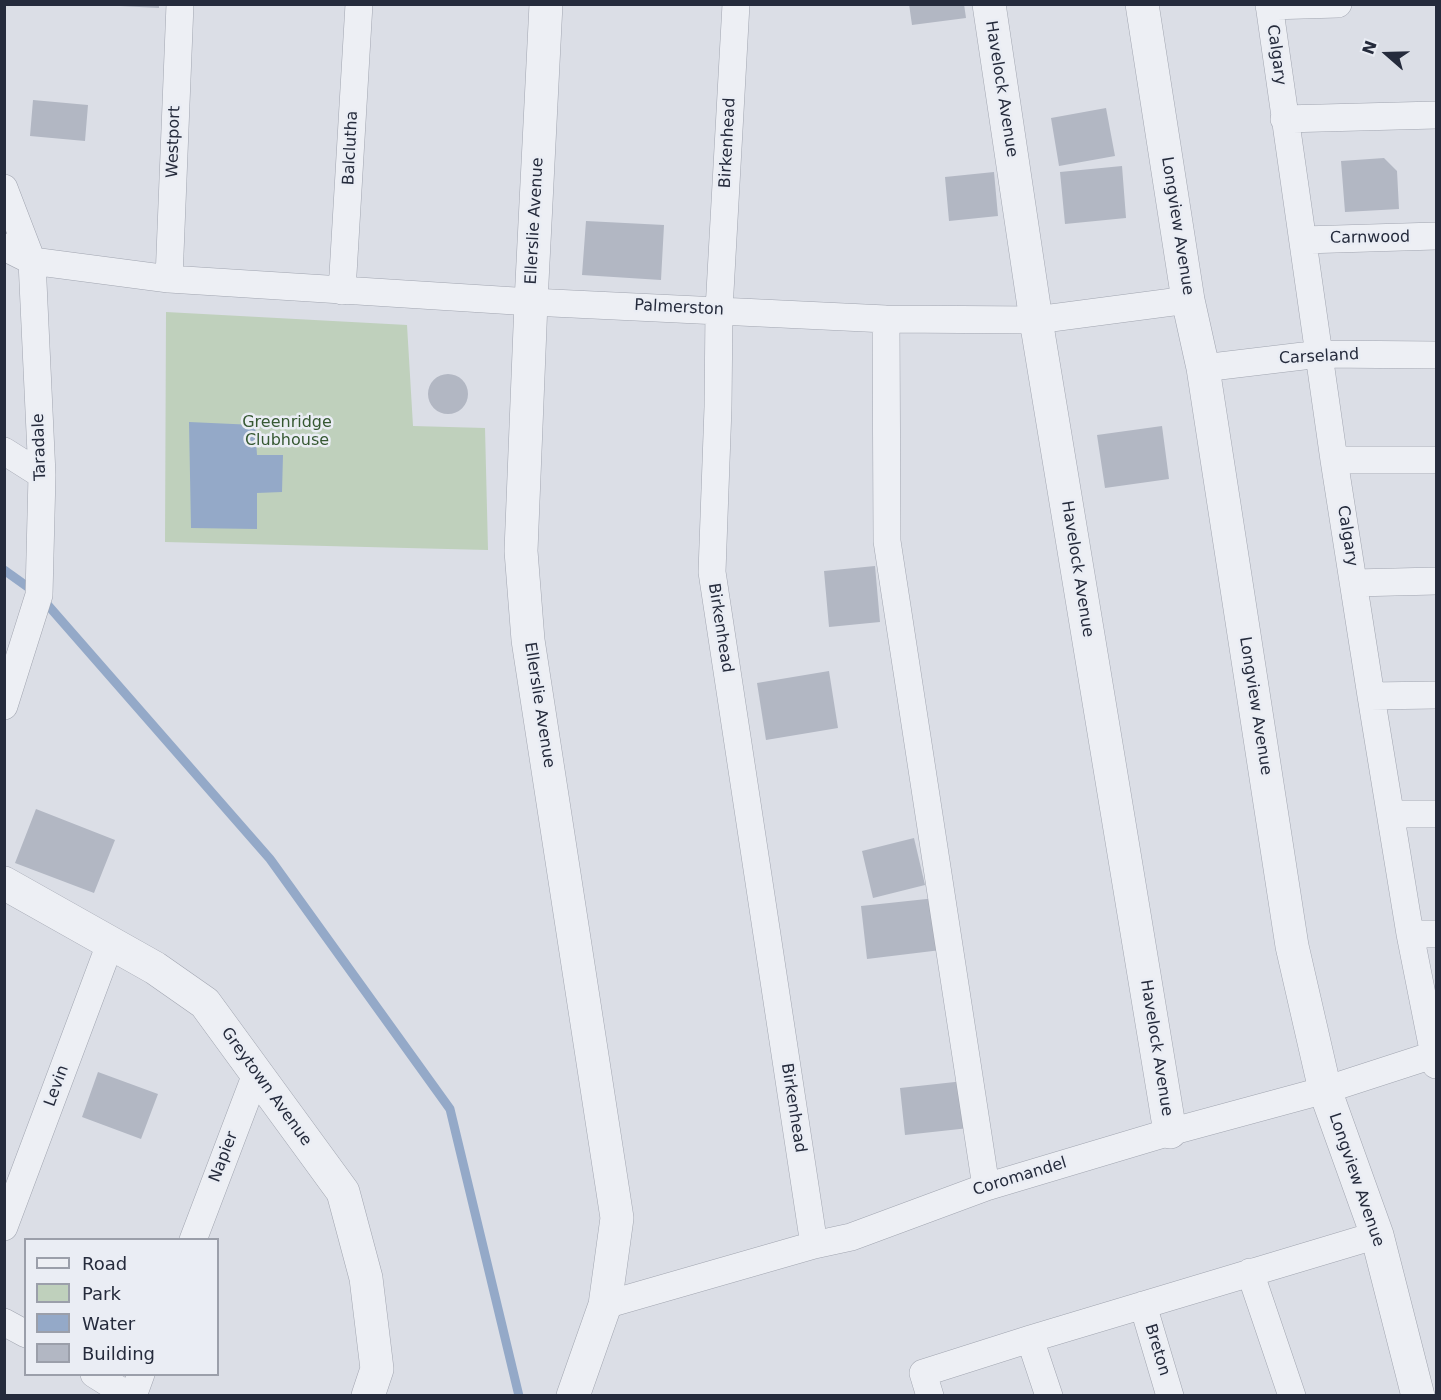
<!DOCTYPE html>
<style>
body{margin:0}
#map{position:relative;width:1441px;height:1400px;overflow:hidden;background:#dbdee6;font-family:"DejaVu Sans",sans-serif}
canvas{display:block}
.frame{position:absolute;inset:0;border:6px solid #252b3c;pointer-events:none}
.legend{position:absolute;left:24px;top:1238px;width:195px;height:138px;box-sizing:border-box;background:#eaedf4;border:2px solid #9b9faa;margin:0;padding:8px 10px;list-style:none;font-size:18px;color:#252b3c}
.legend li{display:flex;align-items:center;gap:12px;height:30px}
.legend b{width:30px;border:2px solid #9b9faa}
.north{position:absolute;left:1357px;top:24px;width:60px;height:60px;-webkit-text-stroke:4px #eaedf4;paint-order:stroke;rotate:290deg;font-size:16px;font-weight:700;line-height:24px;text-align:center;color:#252b3c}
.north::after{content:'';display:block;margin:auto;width:21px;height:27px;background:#252b3c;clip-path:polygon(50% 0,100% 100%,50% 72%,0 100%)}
</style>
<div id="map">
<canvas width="1441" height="1400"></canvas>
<div class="frame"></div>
<ul class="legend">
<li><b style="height:8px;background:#edeff4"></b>Road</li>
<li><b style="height:16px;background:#bfd0bc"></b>Park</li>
<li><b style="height:16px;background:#94a9c8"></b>Water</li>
<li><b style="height:16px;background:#b2b7c3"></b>Building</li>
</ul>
<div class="north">N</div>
</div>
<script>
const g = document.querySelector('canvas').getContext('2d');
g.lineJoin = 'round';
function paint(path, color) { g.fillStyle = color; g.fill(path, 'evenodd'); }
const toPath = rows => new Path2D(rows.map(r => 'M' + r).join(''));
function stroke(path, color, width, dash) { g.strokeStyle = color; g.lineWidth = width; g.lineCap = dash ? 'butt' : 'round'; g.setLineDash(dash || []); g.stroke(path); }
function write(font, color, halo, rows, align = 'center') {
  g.font = font + ' "DejaVu Sans",sans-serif'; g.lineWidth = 5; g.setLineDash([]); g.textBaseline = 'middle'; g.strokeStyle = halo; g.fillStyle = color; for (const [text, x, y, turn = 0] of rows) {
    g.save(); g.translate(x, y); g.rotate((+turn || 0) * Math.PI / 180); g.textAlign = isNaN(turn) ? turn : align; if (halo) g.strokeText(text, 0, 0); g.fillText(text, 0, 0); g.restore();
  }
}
const green = toPath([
 [166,312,407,325,413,426,485,428,488,550,165,542]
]);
const water = toPath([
 [189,422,255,425,257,455,283,455,282,492,257,493,257,529,191,528]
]);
const stream = toPath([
 [4,570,39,595,270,859,450,1109,519,1396]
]);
const building = toPath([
 [120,4,159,4,159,8,120,6],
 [909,4,964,4,966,18,912,25],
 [33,100,88,105,85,141,30,136],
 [1106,108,1115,156,1059,166,1051,118],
 [1384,158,1397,171,1399,209,1345,212,1341,161],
 [1122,166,1126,218,1065,224,1060,172],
 [994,172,998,216,949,221,945,177],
 [586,221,664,225,661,280,582,275],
 '428 394a20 20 0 1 1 40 0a20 20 0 1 1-40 0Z',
 [1162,426,1169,479,1105,488,1097,435],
 [875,566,880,622,829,627,824,571],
 [829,671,838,728,766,740,757,683],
 [36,809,115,840,94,893,15,863],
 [914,838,925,885,873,898,862,851],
 [936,898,941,950,867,959,861,906],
 [98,1072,158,1094,141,1139,82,1117],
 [964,1081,969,1128,905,1135,900,1088]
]);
const minor = toPath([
 [736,4,719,310,718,407,712,572,814,1245],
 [1269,4,1334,460,1371,696,1410,934,1436,1065],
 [1269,6,1338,4],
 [1284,119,1436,115],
 [4,188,32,261,42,475,39,595,4,706],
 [1303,240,1436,236],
 [4,247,32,261,169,279,531,302,886,319,1036,320,1188,300],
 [169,279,180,4],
 [342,291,359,4],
 [886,319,887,541,986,1187],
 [1203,368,1320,354,1436,355],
 [4,451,42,475],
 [1334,460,1436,460],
 [1354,583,1436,581],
 [1371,696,1436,695],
 [1392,814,1436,814],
 [1410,934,1436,934],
 [4,1227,110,944],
 [193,1240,256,1074],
 [1250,1272,1292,1396],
 [605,1305,814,1245,851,1237,986,1187,1170,1132,1325,1090,1436,1054],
 [1143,1305,1170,1396],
 [4,1322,26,1334],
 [1030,1339,1049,1396],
 [94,1374,129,1396],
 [133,1396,141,1374],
 [930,1396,923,1373,1030,1339,1377,1235]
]);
const tertiary = toPath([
 [546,4,531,302,521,551,528,640,617,1218,605,1305,573,1396],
 [989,4,1036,320,1170,1132],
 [1142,4,1188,300,1203,368,1292,946,1325,1090,1377,1235,1418,1396],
 [4,883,155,968,205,1003,343,1192,366,1278,377,1369,368,1396]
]);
const streetNames = [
 ["Calgary",1276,55,82],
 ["Havelock Avenue",1001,89,81],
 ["Westport",174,142,-88],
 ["Birkenhead",728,143,-87],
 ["Balclutha",351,148,-87],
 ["Ellerslie Avenue",535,221,-87],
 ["Longview Avenue",1177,226,81],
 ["Carnwood",1370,238,-1],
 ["Palmerston",679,308,3],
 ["Carseland",1319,357,-3],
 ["Taradale",40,447,-92],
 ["Calgary",1347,536,81],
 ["Havelock Avenue",1077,569,81],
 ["Birkenhead",720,628,81],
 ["Ellerslie Avenue",539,705,81],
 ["Longview Avenue",1255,706,81],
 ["Havelock Avenue",1156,1048,81],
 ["Levin",57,1086,-70],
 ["Greytown Avenue",266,1087,54],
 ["Birkenhead",793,1108,81],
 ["Napier",224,1157,-69],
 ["Coromandel",1020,1177,-17],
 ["Longview Avenue",1356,1180,71],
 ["Breton",1157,1350,73]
];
const parkNames = [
 ["Greenridge",287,423],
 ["Clubhouse",287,441]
];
paint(green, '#bfd0bc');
paint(water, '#94a9c8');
stroke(stream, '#94a9c8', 9);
paint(building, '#b2b7c3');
stroke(minor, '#a1a5b0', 28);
stroke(tertiary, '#a1a5b0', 34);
stroke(minor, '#edeff4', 27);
stroke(tertiary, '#edeff4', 33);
write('16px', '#252b3c', '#eaedf4', streetNames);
write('16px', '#365832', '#eaedf4', parkNames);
</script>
